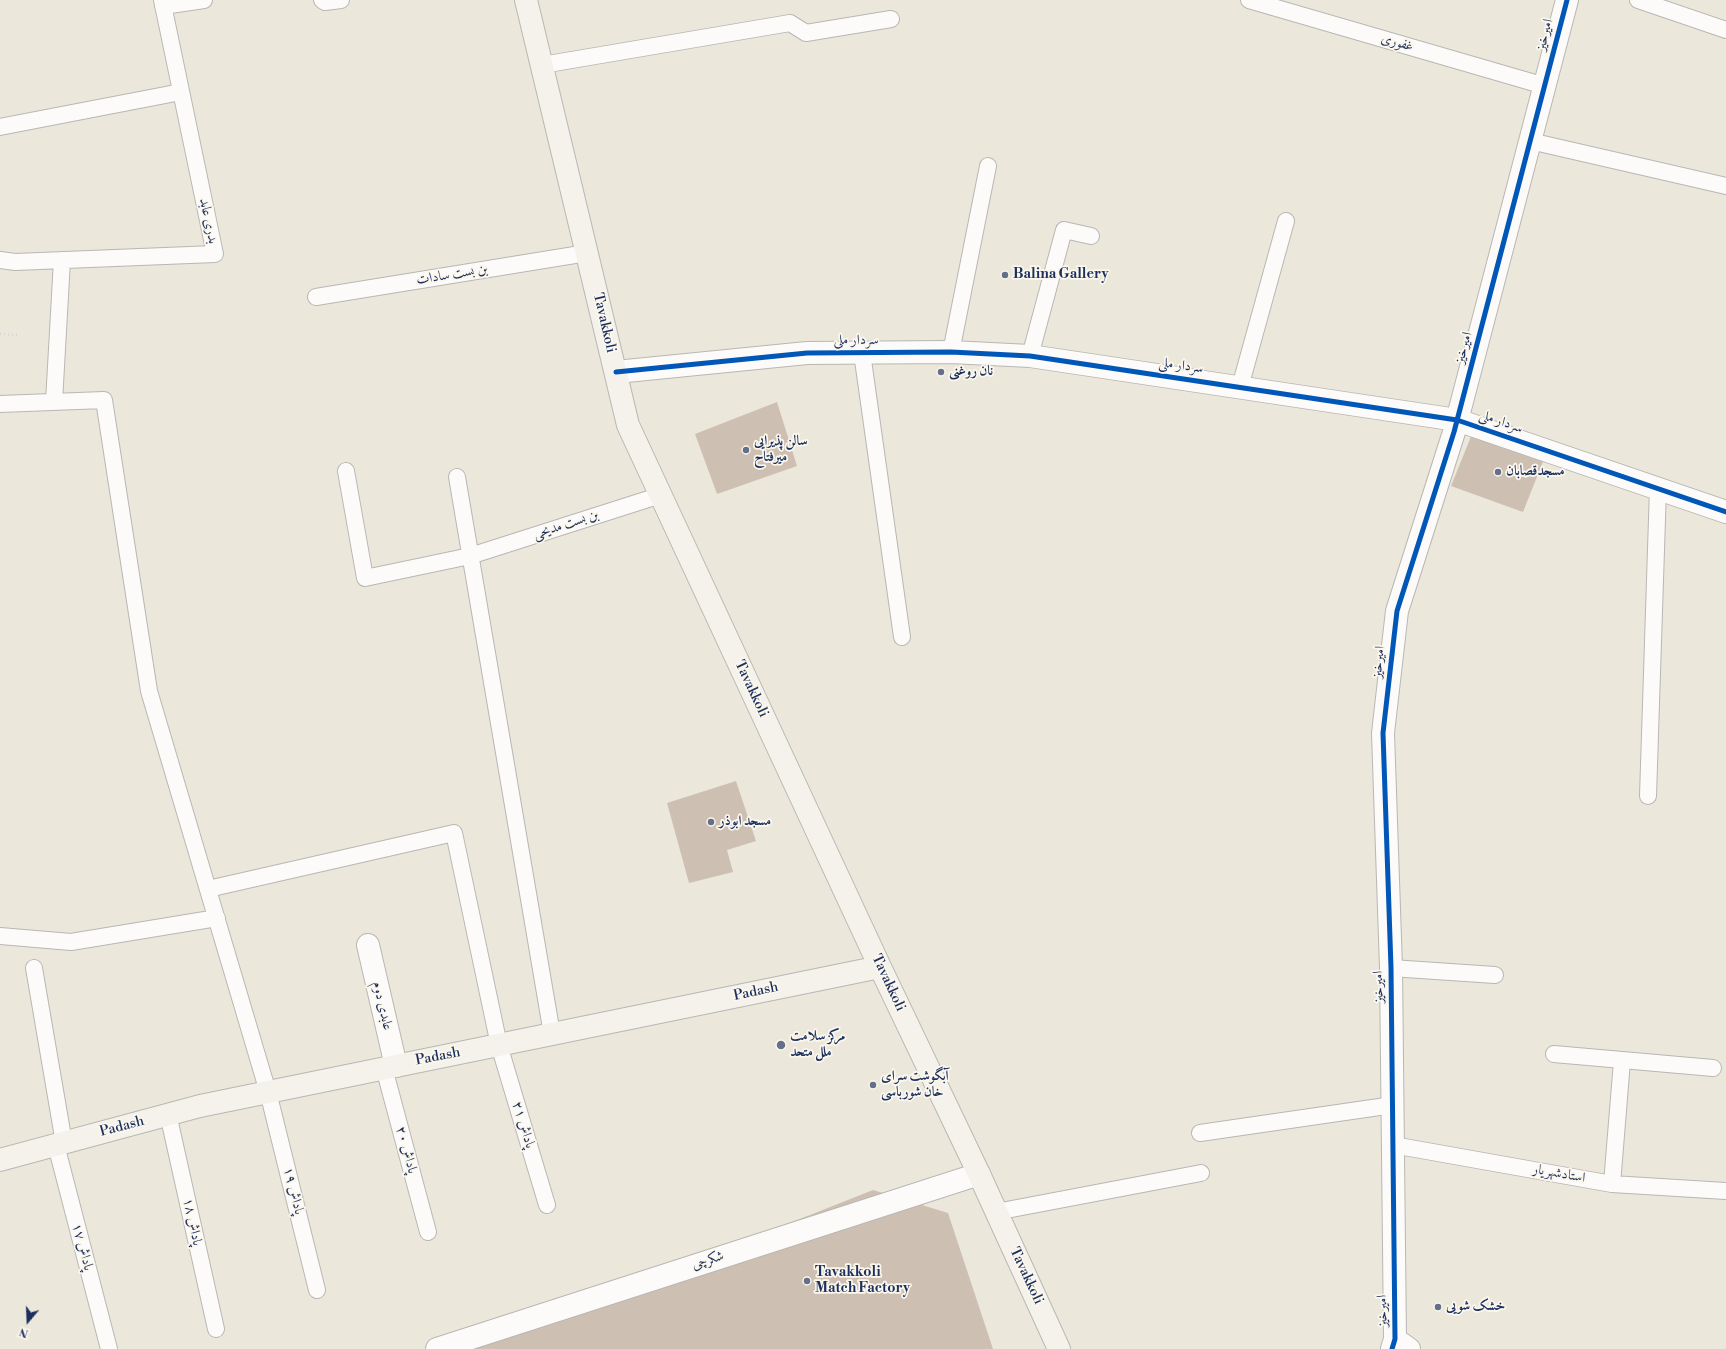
<!DOCTYPE html>
<meta charset="utf-8">
<style>
body{margin:0}
#map{position:relative;width:1726px;height:1349px;overflow:hidden;background:#ece7db;font-family:"Libre Bodoni",serif}
canvas{display:block}
.north{position:absolute;left:8px;top:1301px;width:40px;height:40px;-webkit-text-stroke:3px #fbf7ec;paint-order:stroke;rotate:199deg;font-size:11px;font-weight:700;line-height:16px;text-align:center;color:#1b2f5e}
.north::after{content:'';display:block;margin:auto;width:14px;height:18px;background:#1b2f5e;clip-path:polygon(50% 0,100% 100%,50% 72%,0 100%)}
</style>
<div id="map">
<canvas width="1726" height="1349"></canvas>
<div class="north">N</div>
</div>
<script>
const g = document.querySelector('canvas').getContext('2d');
g.lineJoin = 'round';
function paint(path, color) { g.fillStyle = color; g.fill(path, 'evenodd'); }
const toPath = rows => new Path2D(rows.map(r => 'M' + r).join(''));
function stroke(path, color, width, dash) { g.strokeStyle = color; g.lineWidth = width; g.lineCap = dash ? 'butt' : 'round'; g.setLineDash(dash || []); g.stroke(path); }
function write(font, color, halo, rows, align = 'center') {
  g.font = font + ' "Libre Bodoni",Amiri,serif'; g.lineWidth = 3.5; g.setLineDash([]); g.textBaseline = 'middle'; g.strokeStyle = halo; g.fillStyle = color; for (const [text, x, y, turn = 0] of rows) {
    g.save(); g.translate(x, y); g.rotate((+turn || 0) * Math.PI / 180); g.textAlign = isNaN(turn) ? turn : align; if (halo) g.strokeText(text, 0, 0); g.fillText(text, 0, 0); g.restore();
  }
}
const building = toPath([
 [777,402,797,466,717,494,695,434],
 [1472,434,1544,459,1523,512,1451,486],
 [736,781,756,841,727,850,733,872,689,883,667,803],
 [873,1190,948,1213,993,1349,472,1349]
]);
const path = toPath([
 [0,334,17,335]
]);
const service = toPath([
 [322,0,325,2,341,0],
 [1249,0,1545,86],
 [1638,0,1726,30],
 [163,6,204,0],
 [542,65,790,23,806,33,891,19],
 [0,127,181,92],
 [1530,141,1726,186],
 [0,260,15,262,215,254,162,0],
 [316,297,587,253],
 [951,352,988,166],
 [862,353,902,637],
 [1030,356,1064,230,1091,236],
 [1240,387,1286,221],
 [54,402,62,260],
 [0,404,104,400,149,691,268,1092,317,1290],
 [346,471,365,578,470,556,661,495],
 [457,477,552,1034],
 [1648,796,1658,488],
 [208,889,454,833,499,1045,547,1205],
 [0,936,71,942,217,918],
 [34,968,64,1143],
 [1391,968,1495,975],
 [1554,1054,1713,1068],
 [384,1068,428,1232],
 [168,1114,216,1329],
 [1200,1133,1393,1105],
 [56,1145,109,1349],
 [1393,1145,1612,1184,1726,1191],
 [1612,1184,1622,1061],
 [996,1212,1201,1173]
]);
const minor = toPath([
 [368,945,396,1066],
 [1395,1339,1409,1349],
 [437,1349,979,1174]
]);
const tertiary = toPath([
 [616,372,807,353,951,352,1030,356,1457,420,1726,512],
 [1392,1349,1395,1339,1391,968,1383,733,1397,611,1454,432,1567,0]
]);
const secondary = toPath([
 [526,0,628,425,880,967,979,1174,1059,1349],
 [0,1160,200,1106,880,967]
]);
const cycleway = toPath([
 [616,372,807,353,951,352,1030,356,1457,420,1726,512],
 [1392,1349,1395,1339,1391,968,1383,733,1397,611,1454,432,1567,0]
]);
const markers = [
 [1005,275,4,"#646f8a"],
 [941,372,4,"#646f8a"],
 [746,450,4,"#646f8a"],
 [1498,472,4,"#646f8a"],
 [711,822,4,"#646f8a"],
 [781,1045,5,"#646f8a"],
 [873,1085,4,"#646f8a"],
 [807,1281,4,"#646f8a"],
 [1438,1307,4,"#646f8a"]
];
const streetNames = [
 ["امیرخیز",1545,35,-76],
 ["غفوری",1397,43,16],
 ["بدری عابد",208,221,78],
 ["بن بست سادات",452,275,-9],
 ["Tavakkoli",604,323,77],
 ["سردار ملی",856,341],
 ["امیرخیز",1464,348,-75],
 ["سردار ملی",1181,366,8],
 ["سردار ملی",1501,422,19],
 ["بن بست مدیحی",566,525,-18],
 ["امیرخیز",1379,662,-84],
 ["Tavakkoli",751,689,65],
 ["Tavakkoli",888,983,65],
 ["امیرخیز",1379,987,-91],
 ["Padash",756,992,-12],
 ["عابدی دوم",382,1006,77],
 ["Padash",438,1057,-11],
 ["پاداش ۲۱",523,1125,73],
 ["Padash",122,1127,-15],
 ["پاداش ۲۰",406,1150,75],
 ["استادشهریار",1559,1174,10],
 ["پاداش ۱۹",293,1191,76],
 ["پاداش ۱۸",192,1222,78],
 ["پاداش ۱۷",82,1247,75],
 ["شکرچی",708,1261,-18],
 ["Tavakkoli",1026,1276,65],
 ["امیرخیز",1383,1311,-91]
];
const poiNames = [
 ["Balina Gallery",1013,275],
 ["نان روغنی",949,372],
 ["سالن پذیرایی",754,442],
 ["میرفتاح",754,458],
 ["مسجدقصابان",1506,472],
 ["مسجد ابوذر",719,822],
 ["مرکز سلامت",790,1037],
 ["ملل متحد",790,1053],
 ["آبگوشت سرای",881,1077],
 ["خان شورباسی",881,1093],
 ["Tavakkoli",815,1273],
 ["Match Factory",815,1289],
 ["خشک شویی",1446,1307]
];
paint(building, '#cebfb3');
stroke(service, '#b8b7b3', 18);
stroke(minor, '#b8b7b3', 24);
stroke(tertiary, '#b8b7b3', 24);
stroke(secondary, '#b8b7b3', 24);
stroke(path, '#d5d5d5', 2.5, [1, 3]);
stroke(service, '#fcfbfa', 16);
stroke(minor, '#fcfbfa', 22);
stroke(tertiary, '#fcfbfa', 22);
stroke(secondary, '#f5f2ec', 22);
stroke(cycleway, '#0057b8', 5);
for (const [x, y, r, color] of markers) { const dot = new Path2D(); dot.arc(x, y, r, 0, 2 * Math.PI); g.fillStyle = color; g.fill(dot); stroke(dot, '#fbf7ec', 1.5); }
write('14px', '#1b2f5e', '#fbf7ec', streetNames);
write('bold 14px', '#1b2f5e', '#fbf7ec', poiNames, 'left');
</script>
